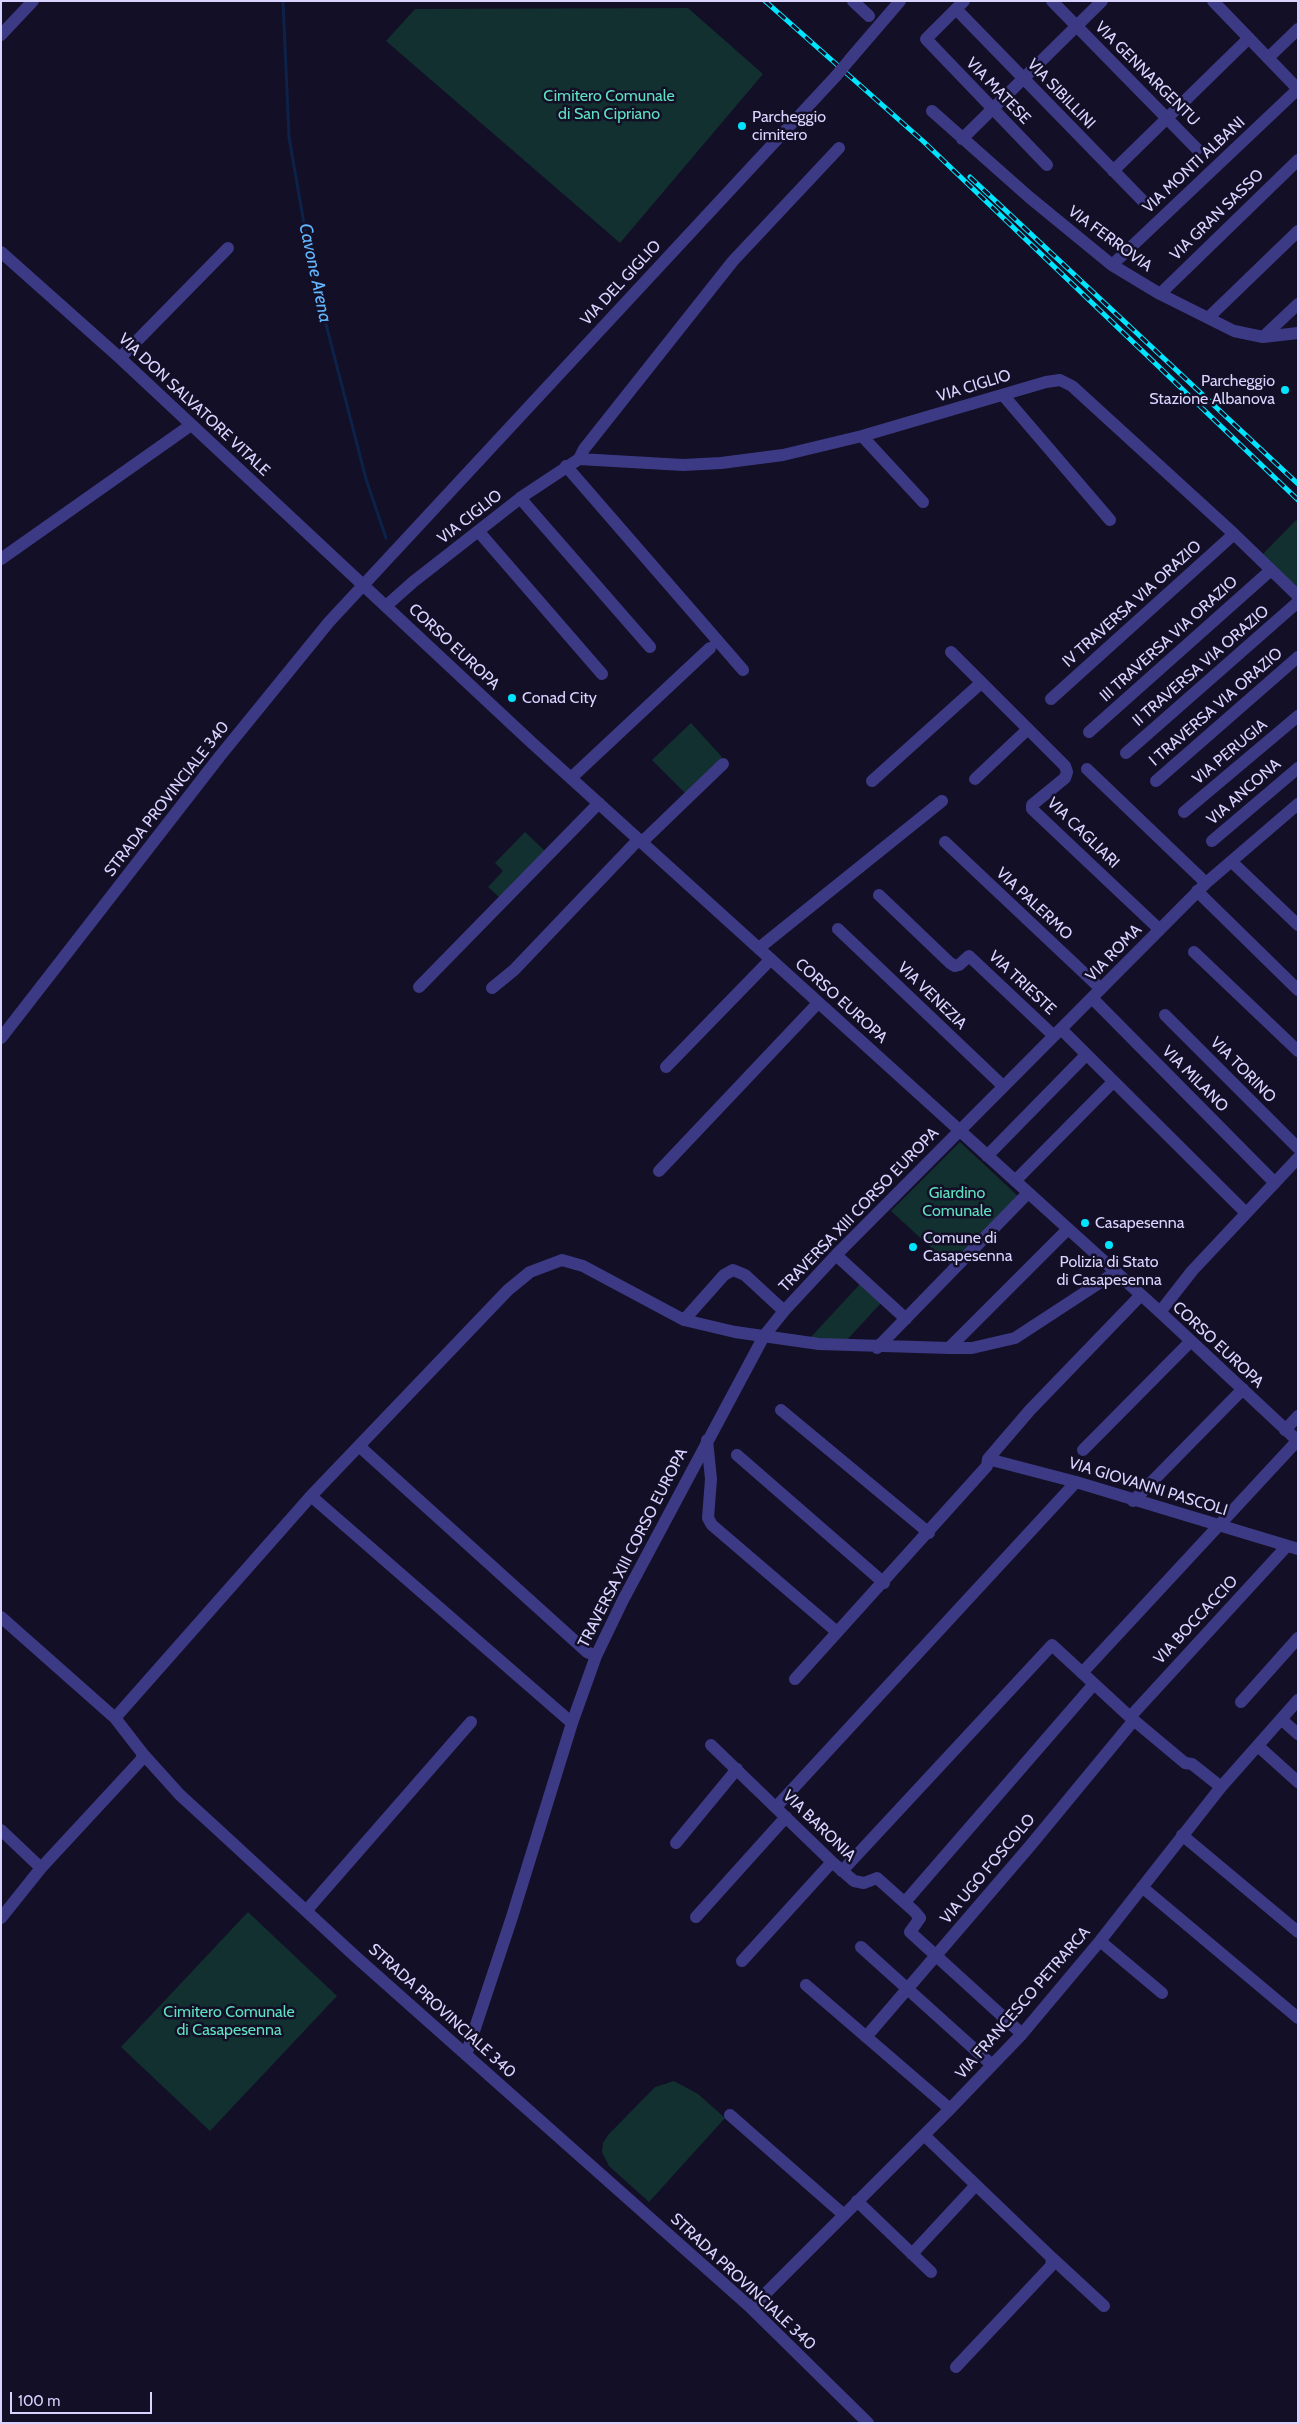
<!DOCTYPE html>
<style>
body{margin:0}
#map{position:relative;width:1299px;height:2424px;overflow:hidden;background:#130f26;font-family:Cabin,sans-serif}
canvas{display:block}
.frame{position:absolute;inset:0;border:2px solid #d9d4ff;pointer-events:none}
.scale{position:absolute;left:10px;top:2392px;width:142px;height:22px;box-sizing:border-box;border:2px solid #d9d4ff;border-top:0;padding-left:6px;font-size:15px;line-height:18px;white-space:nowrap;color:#d9d4ff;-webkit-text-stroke:4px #130f26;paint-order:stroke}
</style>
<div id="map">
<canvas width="1299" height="2424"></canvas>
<div class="frame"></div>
<div class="scale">100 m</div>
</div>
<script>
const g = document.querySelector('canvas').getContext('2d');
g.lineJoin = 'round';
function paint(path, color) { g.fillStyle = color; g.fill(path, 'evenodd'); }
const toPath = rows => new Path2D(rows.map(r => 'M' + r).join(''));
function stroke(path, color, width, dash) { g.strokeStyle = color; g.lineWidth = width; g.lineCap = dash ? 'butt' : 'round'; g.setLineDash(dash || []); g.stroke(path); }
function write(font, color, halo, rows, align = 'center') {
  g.font = font + ' Cabin,sans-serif'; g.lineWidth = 5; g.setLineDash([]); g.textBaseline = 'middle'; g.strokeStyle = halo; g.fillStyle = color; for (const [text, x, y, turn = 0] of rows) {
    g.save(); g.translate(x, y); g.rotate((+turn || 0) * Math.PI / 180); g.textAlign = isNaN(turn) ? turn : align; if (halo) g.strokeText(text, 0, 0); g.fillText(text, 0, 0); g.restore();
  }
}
const green = toPath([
 [688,8,763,74,620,243,386,41,415,9],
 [1296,520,1298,522,1298,590,1262,555],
 [691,723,722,757,685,793,652,760],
 [525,832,545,851,500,898,488,887,503,871,495,863],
 [960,1142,1019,1197,951,1266,891,1211],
 [861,1283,882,1302,845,1342,810,1338],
 [248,1912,337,1996,210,2131,121,2047],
 [674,2081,698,2094,725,2118,649,2202,609,2166,602,2152,603,2143,608,2135,655,2087]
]);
const stream = toPath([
 [283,1,289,137,312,270,366,479,386,538]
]);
const minor = toPath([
 [853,1,869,16],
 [964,1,926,39,1047,165],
 [1052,1,1197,149],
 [1213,1,1298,89],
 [956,9,1144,202],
 [1,35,33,1],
 [851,58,900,1],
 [1268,58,1298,29],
 [932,111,1029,197,1112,265,1160,294,1234,331,1263,337,1298,333],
 [962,139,1102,1],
 [1113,171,1249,38],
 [1,252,120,358,531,742,1160,1312,1298,1441],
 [1112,265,1298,89],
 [1160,294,1298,160],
 [1208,318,1298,231],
 [1263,337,1298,304],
 [120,358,228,248],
 [1003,395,1110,520],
 [862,436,923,502],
 [579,459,584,449,733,261,839,148],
 [566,466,743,670],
 [520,498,650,647],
 [479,532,602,674],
 [1,559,191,425],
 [386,606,413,582,523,496,579,459,683,465,721,463,783,455,862,436,1046,382,1060,380,1072,386,1234,534,1298,596],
 [951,652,1065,766,1067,772,1065,778,1032,805,1032,809,1159,929],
 [1051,699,1234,534],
 [1089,732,1271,570],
 [1126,753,1298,602],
 [1087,769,1206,883],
 [571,778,710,648],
 [975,779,1028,729],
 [872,781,981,683],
 [1156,781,1298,657],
 [1184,812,1298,716],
 [1212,841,1298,768],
 [642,842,723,764],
 [945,842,1101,989],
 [1232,862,1298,925],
 [1197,891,1298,990],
 [879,895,950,963,955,966,959,965,969,956,1054,1036],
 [838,929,1003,1086],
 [759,948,942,801],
 [1194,952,1298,1051],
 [419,987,599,803],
 [492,988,514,970,639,839],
 [1092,998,1275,1183],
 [1165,1015,1298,1148],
 [1061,1029,1246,1213],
 [1,1038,220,756,329,622,836,76],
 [666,1067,771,959],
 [987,1156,1086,1055],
 [659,1171,818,1003],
 [1015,1181,1113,1082],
 [836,1255,906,1319],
 [1160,1312,1192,1271,1298,1158],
 [684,1320,724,1275,733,1270,745,1275,784,1311],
 [877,1348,1028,1193],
 [949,1348,1068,1229],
 [781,1410,929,1533],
 [1285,1430,1298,1416],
 [707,1440,711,1479,708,1518,712,1525,837,1632],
 [359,1446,587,1652,596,1656],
 [1083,1450,1191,1341],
 [737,1455,884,1583],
 [988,1459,1076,1482,1298,1549],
 [311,1496,572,1723],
 [1133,1501,1243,1389],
 [1,1617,115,1718,143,1754,180,1795,215,1827,356,1957,749,2306,868,2423],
 [1082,1673,1297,1441],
 [795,1679,987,1466,988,1459,1030,1410,1141,1295],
 [1241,1702,1298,1638],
 [1130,1717,1287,1546],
 [115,1718,311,1496,508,1290,530,1272,562,1260,583,1266,684,1320,735,1332,819,1344,949,1348,972,1348,1015,1338,1116,1272],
 [1281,1719,1298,1734],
 [711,1745,832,1862,854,1881,864,1883,877,1878,914,1911,920,1918,910,1932,1022,2034],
 [1258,1746,1298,1782],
 [776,1807,1076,1482],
 [1,1830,41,1868],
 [1182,1835,1298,1932],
 [676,1843,737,1769],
 [842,1871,1052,1645,1130,1717,1185,1763,1192,1764,1221,1787],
 [1142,1887,1298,2018],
 [905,1902,1094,1684],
 [306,1911,471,1722],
 [696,1917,786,1817],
 [1,1918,41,1868,141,1760,143,1754],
 [1100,1941,1162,1993],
 [861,1947,992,2065],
 [742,1961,832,1862],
 [806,1985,950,2109],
 [866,2037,1030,1846,1134,1720],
 [466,2055,512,1917,572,1723,596,1656,623,1600,764,1336,784,1311,836,1255,1206,883,1298,804],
 [730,2115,844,2215],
 [924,2135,1052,2258,1051,2266,956,2367],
 [857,2201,931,2272],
 [912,2254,975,2186],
 [1052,2258,1104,2306],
 [751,2308,950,2109,1022,2034,1100,1941,1221,1787,1298,1700]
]);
const rail = toPath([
 [765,1,924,142,1298,500],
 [970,177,1298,484]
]);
const minorBridge = toPath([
 [836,76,851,58]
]);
const markers = [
 [742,126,5,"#00e5ff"],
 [1285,390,5,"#00e5ff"],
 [512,698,5,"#00e5ff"],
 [1085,1223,5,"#00e5ff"],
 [1109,1245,5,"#00e5ff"],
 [913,1247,5,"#00e5ff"]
];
const streetNames = [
 ["VIA GENNARGENTU",1147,74,45],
 ["VIA MATESE",998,91,46],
 ["VIA SIBILLINI",1061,94,46],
 ["VIA MONTI ALBANI",1194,165,-43],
 ["VIA GRAN SASSO",1217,215,-44],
 ["VIA FERROVIA",1110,239,36],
 ["VIA DEL GIGLIO",621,283,-47],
 ["VIA CIGLIO",974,386,-17],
 ["VIA DON SALVATORE VITALE",194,405,43],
 ["VIA CIGLIO",470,517,-38],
 ["IV TRAVERSA VIA ORAZIO",1132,604,-42],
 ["III TRAVERSA VIA ORAZIO",1169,639,-42],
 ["CORSO EUROPA",454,647,43],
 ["II TRAVERSA VIA ORAZIO",1201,666,-41],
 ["I TRAVERSA VIA ORAZIO",1216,707,-41],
 ["VIA PERUGIA",1230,752,-40],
 ["VIA ANCONA",1244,792,-41],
 ["STRADA PROVINCIALE 340",167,799,-52],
 ["VIA CAGLIARI",1083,833,44],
 ["VIA PALERMO",1034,904,43],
 ["VIA ROMA",1114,953,-46],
 ["VIA TRIESTE",1022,983,43],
 ["VIA VENEZIA",932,996,44],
 ["CORSO EUROPA",841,1001,42],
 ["VIA TORINO",1243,1070,45],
 ["VIA MILANO",1195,1079,45],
 ["TRAVERSA XIII CORSO EUROPA",859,1210,-46],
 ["CORSO EUROPA",1218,1345,43],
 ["VIA GIOVANNI PASCOLI",1148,1487,17],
 ["TRAVERSA XIII CORSO EUROPA",633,1548,-63],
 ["VIA BOCCACCIO",1196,1620,-47],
 ["VIA BARONIA",819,1826,44],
 ["VIA UGO FOSCOLO",988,1869,-50],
 ["VIA FRANCESCO PETRARCA",1023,2003,-49],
 ["STRADA PROVINCIALE 340",442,2011,42],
 ["STRADA PROVINCIALE 340",743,2282,43]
];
const parkNames = [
 ["Cimitero Comunale",609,96],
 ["di San Cipriano",609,114],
 ["Giardino",957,1193],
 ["Comunale",957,1211],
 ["Cimitero Comunale",229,2012],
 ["di Casapesenna",229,2030]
];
const poiNames = [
 ["Parcheggio",752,117],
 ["cimitero",752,135],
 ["Parcheggio",1275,381,"right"],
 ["Stazione Albanova",1275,399,"right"],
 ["Conad City",522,698],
 ["Casapesenna",1095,1223],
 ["Comune di",923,1238],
 ["Casapesenna",923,1256],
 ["Polizia di Stato",1109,1262,"center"],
 ["di Casapesenna",1109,1280,"center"]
];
const waterNames = [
 ["Cavone Arena",315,273,78]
];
paint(green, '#12302f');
stroke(stream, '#0c2248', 3);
stroke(minor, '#3d3a85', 12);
stroke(rail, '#00e5ff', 5);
stroke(rail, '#130f26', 3, [9]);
stroke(minorBridge, '#3d3a85', 12);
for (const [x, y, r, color] of markers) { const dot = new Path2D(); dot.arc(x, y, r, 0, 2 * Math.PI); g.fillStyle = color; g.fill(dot); stroke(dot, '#130f26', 2); }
write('16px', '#d9d4ff', '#130f26', streetNames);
write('16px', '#5fe0c0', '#130f26', parkNames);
write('16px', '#d9d4ff', '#130f26', poiNames, 'left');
write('italic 18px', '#62b6ff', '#130f26', waterNames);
</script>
